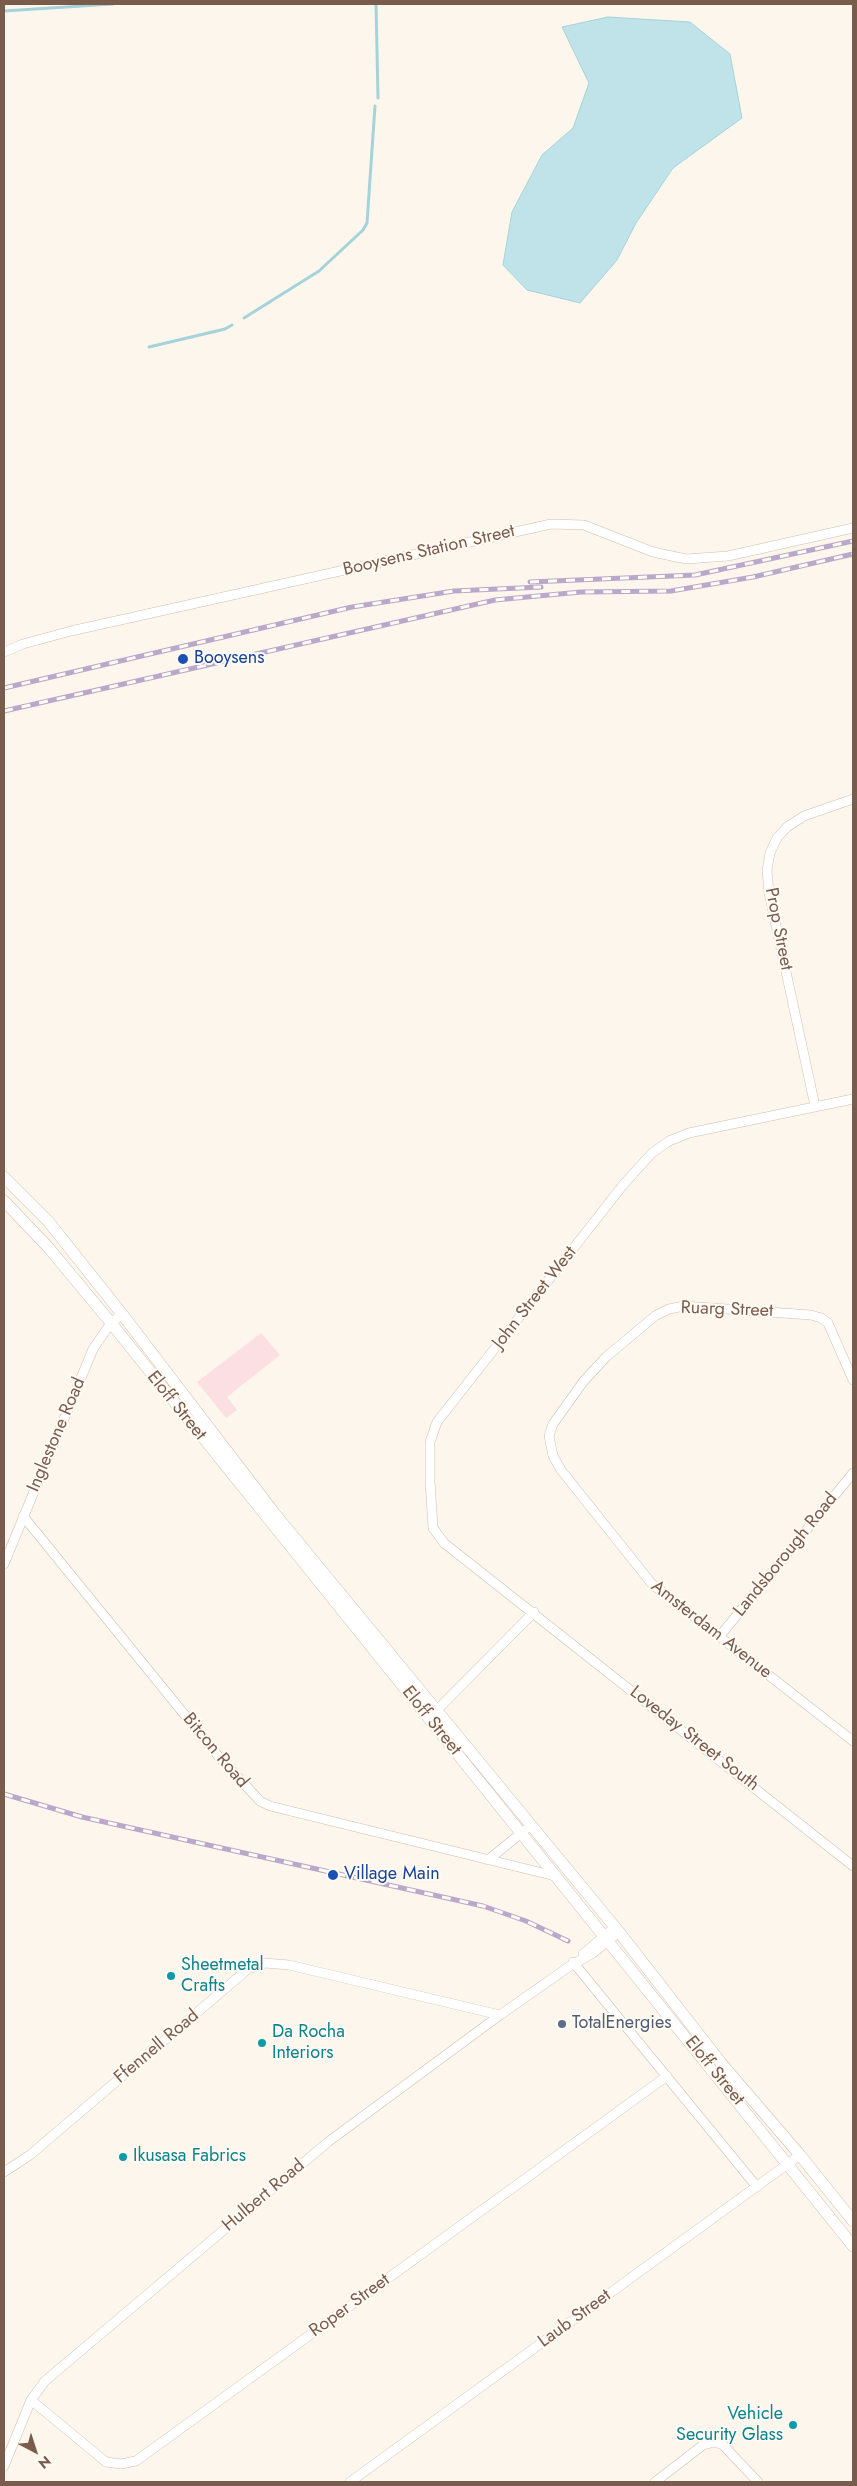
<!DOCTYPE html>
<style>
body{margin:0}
#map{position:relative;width:857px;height:2486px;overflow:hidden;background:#fdf6ec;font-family:Jost,sans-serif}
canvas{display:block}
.frame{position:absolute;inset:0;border:5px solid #7a5c4d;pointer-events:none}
.north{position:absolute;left:10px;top:2426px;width:50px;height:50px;-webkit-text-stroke:4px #fffaf3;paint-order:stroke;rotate:140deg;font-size:14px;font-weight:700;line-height:20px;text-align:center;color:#7a5c4d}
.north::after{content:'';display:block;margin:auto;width:18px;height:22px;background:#7a5c4d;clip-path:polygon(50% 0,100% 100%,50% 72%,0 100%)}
</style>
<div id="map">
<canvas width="857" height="2486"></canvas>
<div class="frame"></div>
<div class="north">N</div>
</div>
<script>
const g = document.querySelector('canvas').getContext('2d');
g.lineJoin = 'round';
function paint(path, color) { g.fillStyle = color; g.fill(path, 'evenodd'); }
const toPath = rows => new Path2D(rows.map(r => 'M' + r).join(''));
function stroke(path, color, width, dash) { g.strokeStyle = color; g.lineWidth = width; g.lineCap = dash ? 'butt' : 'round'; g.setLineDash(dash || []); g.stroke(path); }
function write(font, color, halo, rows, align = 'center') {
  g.font = font + ' Jost,sans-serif'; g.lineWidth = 4; g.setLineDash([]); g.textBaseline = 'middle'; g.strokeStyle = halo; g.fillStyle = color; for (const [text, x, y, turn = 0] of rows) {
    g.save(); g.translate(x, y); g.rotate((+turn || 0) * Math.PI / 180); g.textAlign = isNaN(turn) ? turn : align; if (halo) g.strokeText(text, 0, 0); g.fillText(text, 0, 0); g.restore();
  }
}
const medical = toPath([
 [261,1333,280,1355,227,1397,237,1410,226,1418,197,1382]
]);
const water = toPath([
 [608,17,690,22,730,54,742,118,673,168,636,223,617,260,580,303,527,290,503,265,512,212,542,155,573,128,589,83,562,27,608,17]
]);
const stream = toPath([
 [376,4,378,98],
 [4,11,113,4],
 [244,318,319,271,363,230,367,223,375,106],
 [149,347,225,329,232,325]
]);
const minor = toPath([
 [4,652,23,644,71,631,551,524,584,525,653,552,686,559,728,556,853,528],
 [853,1099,689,1133,669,1141,652,1153,623,1185,437,1422,430,1442,430,1481,433,1528,444,1543,853,1866],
 [815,1106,769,893,767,870,770,853,777,838,787,827,804,816,853,799],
 [853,1380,828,1323,821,1318,811,1315,684,1306,669,1309,655,1316,606,1357,583,1382,553,1424,549,1436,553,1456,561,1470,652,1584,853,1741],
 [23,1516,219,1757,260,1801,270,1806,555,1876],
 [4,1564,93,1349,111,1323,122,1314],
 [719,1637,853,1473],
 [434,1713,534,1612],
 [488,1860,525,1830],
 [583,1954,615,1927],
 [573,1962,757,2187],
 [4,2172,30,2155,248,1969,265,1963,289,1965,500,2015],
 [31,2400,106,2462,121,2464,136,2461,667,2076],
 [4,2466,31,2400,45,2381,328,2142,500,2015,570,1966,593,1953,619,1932],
 [350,2482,800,2155],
 [655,2482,703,2445,715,2442,723,2445,758,2482]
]);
const tertiary = toPath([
 [4,1177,48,1221,122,1314,275,1514,619,1932,721,2063,800,2155,853,2221],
 [4,1201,48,1247,111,1323,853,2246]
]);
const rail = toPath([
 [530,582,695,575,853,541],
 [4,688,352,607,454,591,541,587],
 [4,711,495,600,581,592,671,591,753,577,853,554],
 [4,1794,82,1817,483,1906,526,1921,568,1941]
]);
const markers = [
 [183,659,6,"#1a4fb4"],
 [333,1875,6,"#1a4fb4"],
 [171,1976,5,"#0f9aa8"],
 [562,2024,5,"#5c6f8a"],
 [262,2043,5,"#0f9aa8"],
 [123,2157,5,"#0f9aa8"],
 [793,2425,5,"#0f9aa8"]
];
const streetNames = [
 ["Booysens Station Street",429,551,-13],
 ["Prop Street",778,929,79],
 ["John Street West",535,1298,-52],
 ["Ruarg Street",727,1310,2],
 ["Eloff Street",176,1406,51],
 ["Inglestone Road",57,1435,-67],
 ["Landsborough Road",786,1555,-51],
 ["Amsterdam Avenue",711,1630,38],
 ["Eloff Street",431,1721,51],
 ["Loveday Street South",694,1739,38],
 ["Bitcon Road",215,1751,50],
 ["Ffennell Road",157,2047,-40],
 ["Eloff Street",714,2071,51],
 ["Hulbert Road",264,2196,-40],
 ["Roper Street",350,2306,-36],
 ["Laub Street",575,2319,-36]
];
const transitNames = [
 ["Booysens",194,659],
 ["Village Main",344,1875]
];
const cultureNames = [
 ["Sheetmetal",181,1966],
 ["Crafts",181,1987],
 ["Da Rocha",272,2033],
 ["Interiors",272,2054],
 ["Ikusasa Fabrics",133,2157],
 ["Vehicle",783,2415,"right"],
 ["Security Glass",783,2436,"right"]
];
const serviceNames = [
 ["TotalEnergies",572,2024]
];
paint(medical, '#fbdfe3');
paint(water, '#bfe3e8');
stroke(water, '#a5d3da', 1);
stroke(stream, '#a5d3da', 3);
stroke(minor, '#d1beb0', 10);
stroke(tertiary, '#d1beb0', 12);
stroke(minor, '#fff', 9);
stroke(tertiary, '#fff', 11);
stroke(rail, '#b9a8c9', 5);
stroke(rail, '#fffaf3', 3, [9]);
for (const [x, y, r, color] of markers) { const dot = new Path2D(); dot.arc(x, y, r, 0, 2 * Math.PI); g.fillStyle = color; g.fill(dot); stroke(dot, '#fffaf3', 2); }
write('18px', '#7a5c4d', '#fffaf3', streetNames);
write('18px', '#164399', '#fffaf3', transitNames, 'left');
write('18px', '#0d838f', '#fffaf3', cultureNames, 'left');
write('18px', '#4e5e75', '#fffaf3', serviceNames, 'left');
</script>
